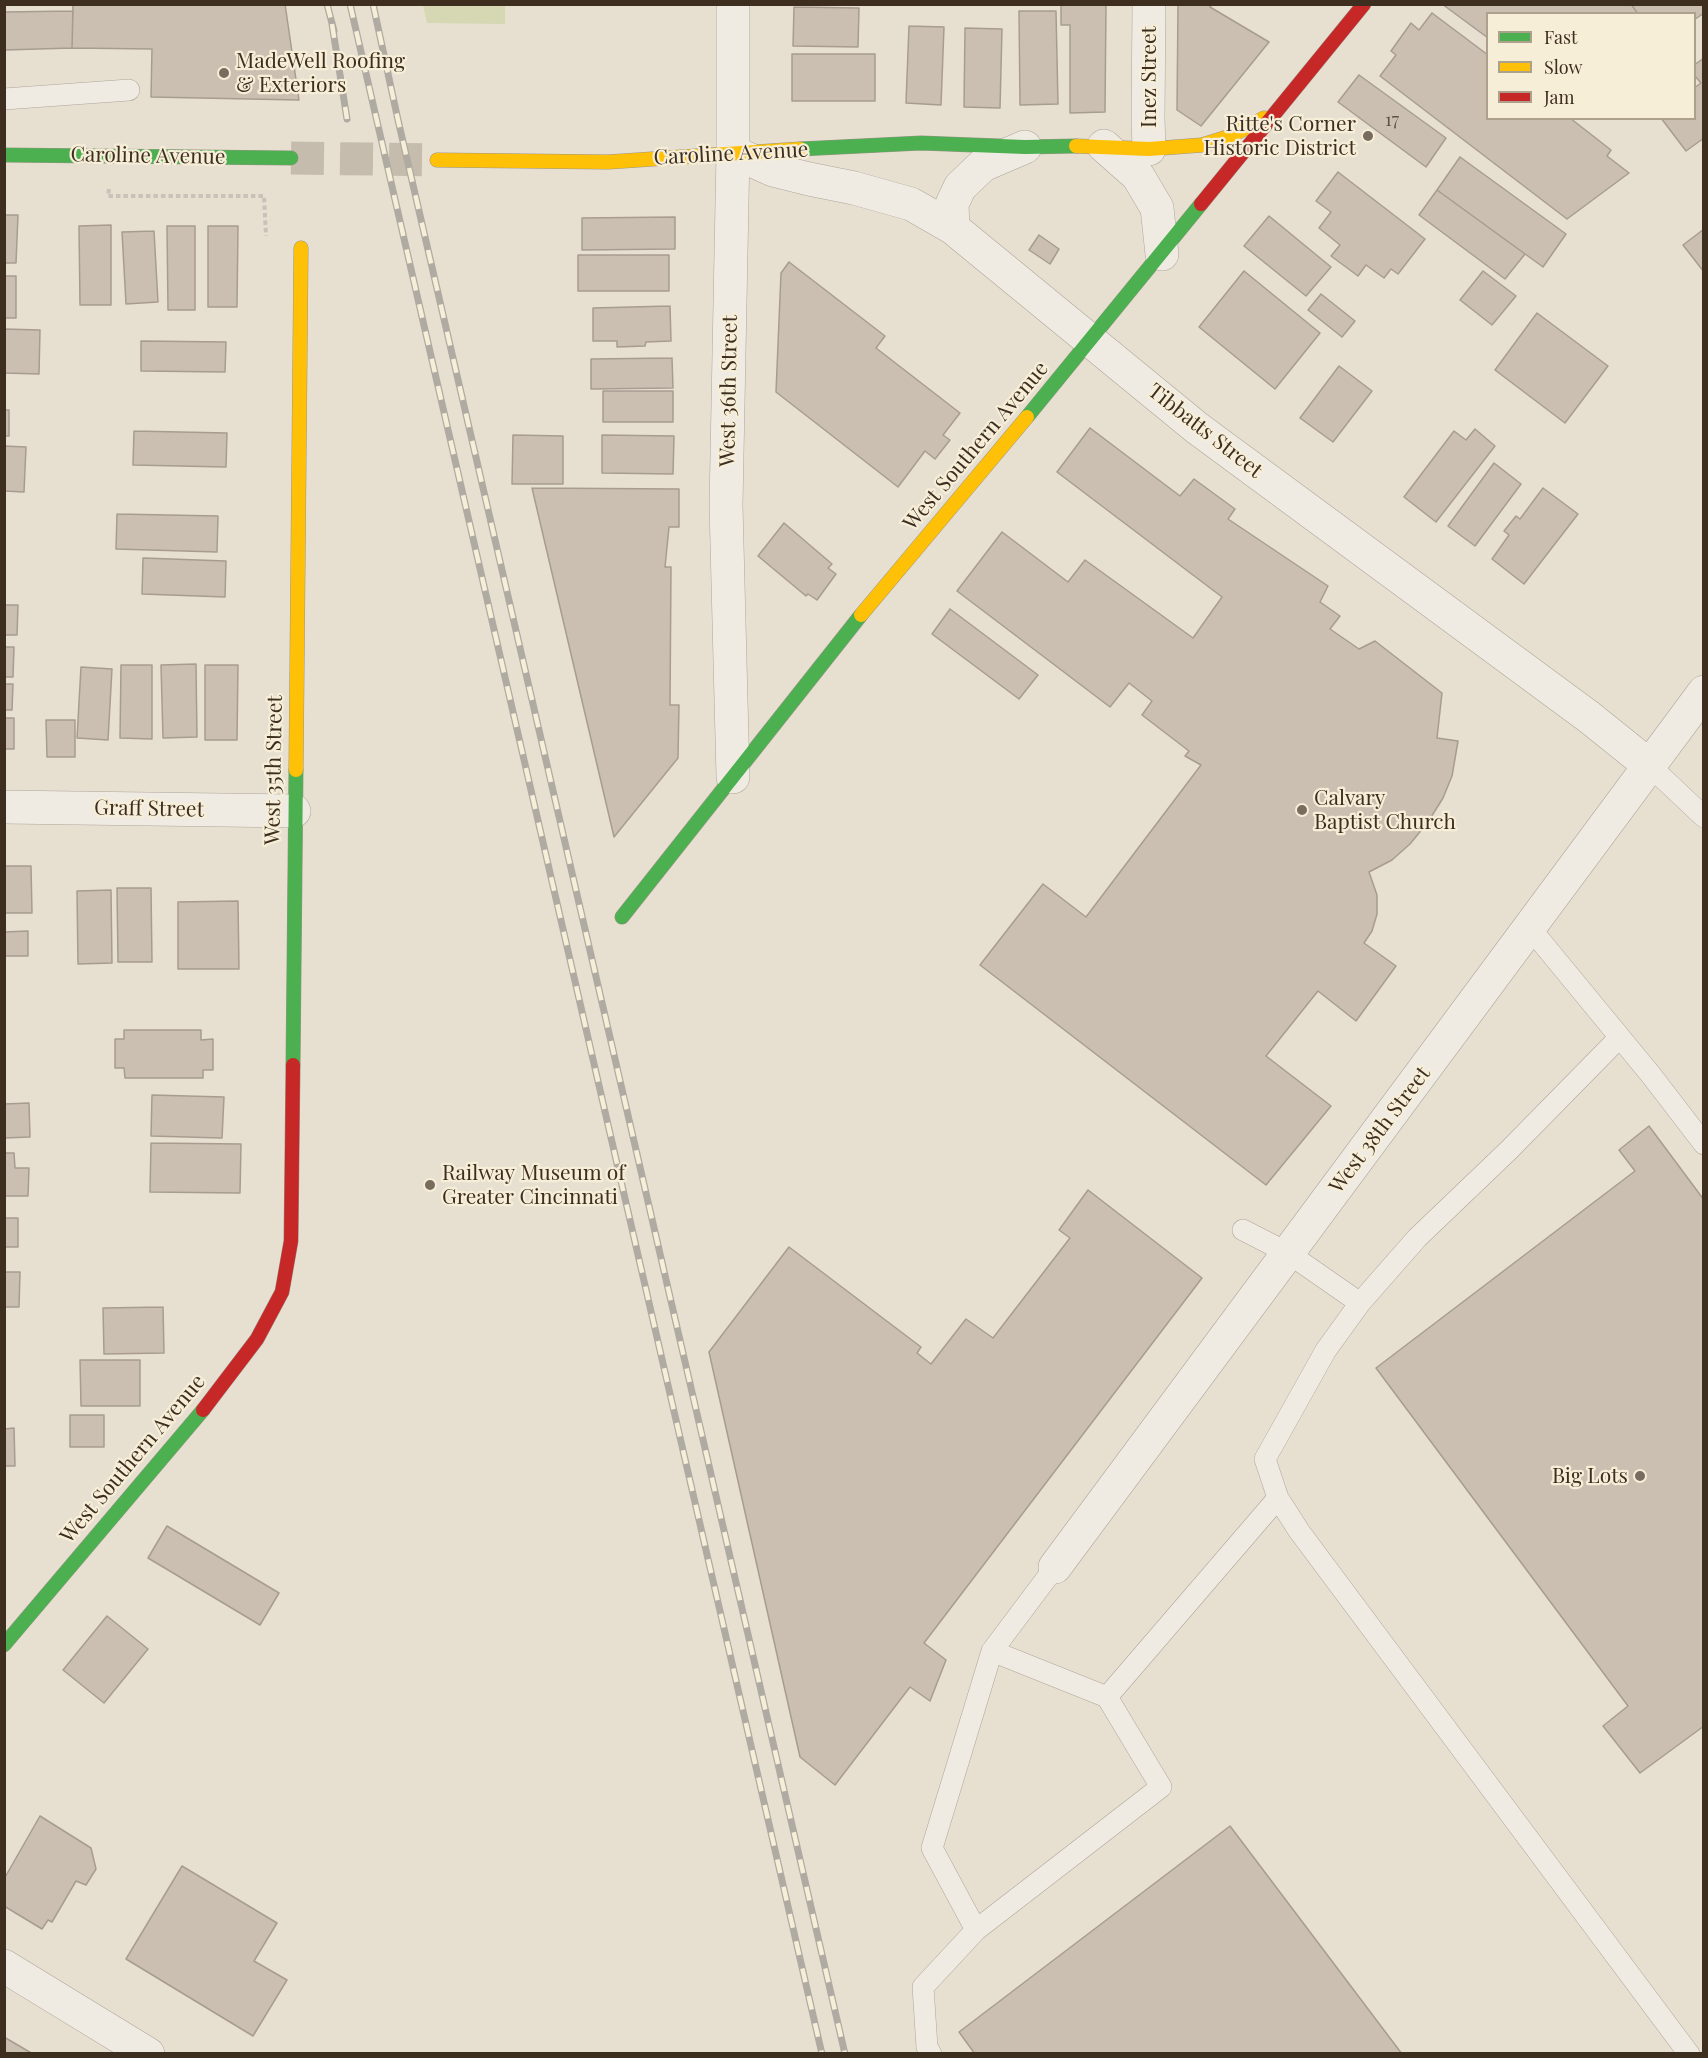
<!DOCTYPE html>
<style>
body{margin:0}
#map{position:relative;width:1708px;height:2058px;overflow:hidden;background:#e7e0d1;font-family:"Playfair Display",serif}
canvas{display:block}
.frame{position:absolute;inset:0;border:6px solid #3d2e20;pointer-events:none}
.legend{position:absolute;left:1486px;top:12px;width:210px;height:108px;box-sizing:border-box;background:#f7eed8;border:2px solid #ada18e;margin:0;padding:8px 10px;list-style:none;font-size:18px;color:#3d2e20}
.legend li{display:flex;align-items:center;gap:12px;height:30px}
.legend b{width:30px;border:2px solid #ada18e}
</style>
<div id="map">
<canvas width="1708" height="2058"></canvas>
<div class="frame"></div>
<ul class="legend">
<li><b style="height:8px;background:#4caf50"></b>Fast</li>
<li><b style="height:8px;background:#ffc107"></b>Slow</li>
<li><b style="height:8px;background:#c62828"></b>Jam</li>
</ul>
</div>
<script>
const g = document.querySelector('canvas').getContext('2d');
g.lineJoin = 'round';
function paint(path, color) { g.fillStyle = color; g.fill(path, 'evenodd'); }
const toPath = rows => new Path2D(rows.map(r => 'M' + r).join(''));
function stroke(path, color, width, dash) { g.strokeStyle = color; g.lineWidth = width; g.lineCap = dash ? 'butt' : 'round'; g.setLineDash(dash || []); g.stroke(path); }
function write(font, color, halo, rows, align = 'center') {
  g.font = font + ' "Playfair Display",serif'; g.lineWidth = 4.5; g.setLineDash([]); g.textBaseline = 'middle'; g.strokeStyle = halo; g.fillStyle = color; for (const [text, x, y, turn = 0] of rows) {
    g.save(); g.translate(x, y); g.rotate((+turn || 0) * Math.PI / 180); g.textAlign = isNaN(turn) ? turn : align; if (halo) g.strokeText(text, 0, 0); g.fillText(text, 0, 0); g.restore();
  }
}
const green = toPath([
 [423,5,505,5,505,24,427,23]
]);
const building = toPath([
 [73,4,285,4,299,100,151,97,152,49,72,48,73,4],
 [1061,4,1106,4,1105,112,1070,113,1070,25,1061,25,1061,4],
 [1178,4,1212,4,1210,7,1269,42,1201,126,1177,110,1178,4],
 [1442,4,1631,4,1638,14,1488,14,1488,38,1442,4],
 [1631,4,1704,4,1704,13,1694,20,1694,14,1638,14,1631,4],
 [794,7,859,8,858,47,793,46,794,7],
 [73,11,72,48,4,50,4,12,73,11],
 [1019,11,1056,11,1058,104,1020,105,1019,11],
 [1432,13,1488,55,1488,118,1570,118,1611,150,1607,156,1629,173,1567,219,1380,76,1396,55,1391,51,1411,23,1419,30,1432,13],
 [909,26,944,27,941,105,906,103,909,26],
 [965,28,1002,29,1000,108,964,107,965,28],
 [792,54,875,54,875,101,792,101,792,54],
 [1704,58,1704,138,1686,151,1661,118,1694,118,1694,88,1701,83,1694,75,1694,65,1704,58],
 [1359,75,1446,138,1426,167,1338,102,1359,75],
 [1460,157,1566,234,1543,267,1437,190,1460,157],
 [1338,172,1425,239,1398,274,1391,269,1384,278,1366,265,1358,276,1331,256,1340,245,1319,228,1331,212,1316,201,1338,172],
 [1437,190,1525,254,1505,279,1419,215,1437,190],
 [4,215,18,215,16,263,4,263,4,215],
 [1269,216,1331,267,1306,296,1244,246,1269,216],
 [675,217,675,249,582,250,582,218,675,217],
 [111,225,111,305,80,305,79,226,111,225],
 [167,226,195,226,195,310,168,310,167,226],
 [208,226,238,226,237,307,208,307,208,226],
 [1704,229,1704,272,1683,245,1704,229],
 [154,231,158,302,126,304,122,232,154,231],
 [1039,235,1059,249,1050,264,1029,250,1039,235],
 [578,255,669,255,669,291,578,291,578,255],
 [789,262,885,336,876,348,960,413,943,435,950,440,935,459,925,451,898,487,776,392,781,273,789,262],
 [1244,271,1320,333,1275,389,1199,327,1244,271],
 [1483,271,1516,296,1492,325,1460,300,1483,271],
 [4,276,16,276,16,318,4,318,4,276],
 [1321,294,1355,321,1342,337,1308,310,1321,294],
 [670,306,671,341,646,342,645,346,617,347,617,341,593,341,593,308,670,306],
 [1537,313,1608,366,1565,423,1495,370,1537,313],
 [4,329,40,330,39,374,4,373,4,329],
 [141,341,226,342,225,372,141,371,141,341],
 [672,358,673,388,591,389,591,359,672,358],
 [1339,366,1372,391,1333,442,1300,418,1339,366],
 [603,391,673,391,673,422,603,422,603,391],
 [4,410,9,410,9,436,4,436,4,410],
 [1090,428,1180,496,1194,479,1235,509,1228,519,1328,586,1320,602,1340,616,1330,629,1359,649,1375,641,1442,693,1437,738,1458,741,1452,776,1443,798,1428,822,1410,844,1392,860,1369,872,1377,895,1377,914,1372,931,1364,943,1396,966,1356,1021,1318,991,1266,1056,1331,1106,1266,1185,980,965,1043,884,1086,917,1201,765,1185,756,1189,751,1142,715,1152,701,1129,683,1110,707,957,591,1002,532,1068,582,1085,560,1193,638,1222,597,1057,472,1090,428],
 [1475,429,1495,446,1436,522,1404,497,1454,431,1466,440,1475,429],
 [134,431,227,433,226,467,133,465,134,431],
 [513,435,563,436,563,484,512,484,513,435],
 [602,435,674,436,673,474,602,473,602,435],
 [4,446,26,447,24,492,4,491,4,446],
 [1494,463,1521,484,1475,546,1448,526,1494,463],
 [532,488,679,489,679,527,669,527,665,567,671,567,670,705,679,705,678,758,614,837,532,488],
 [1543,488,1578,514,1524,584,1492,559,1509,535,1504,531,1516,516,1520,519,1543,488],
 [117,514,218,516,217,552,116,549,117,514],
 [784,523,832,564,828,568,836,574,817,600,808,594,806,596,758,556,784,523],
 [143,558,226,561,225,597,142,594,143,558],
 [4,605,18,605,17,635,4,635,4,605],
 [950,609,1038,675,1019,699,932,634,950,609],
 [4,647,14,647,13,677,4,677,4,647],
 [196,664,197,737,163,738,161,665,196,664],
 [121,665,152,665,152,739,120,738,121,665],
 [205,665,238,665,237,740,205,740,205,665],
 [81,667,112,669,108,740,77,738,81,667],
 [4,684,13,684,12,710,4,710,4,684],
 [4,718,14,718,14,749,4,749,4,718],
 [46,720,75,720,75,757,47,757,46,720],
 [4,866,31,866,32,913,4,913,4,866],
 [117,888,151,888,152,962,118,962,117,888],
 [111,890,112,963,78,964,77,891,111,890],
 [238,901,239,969,178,969,178,902,238,901],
 [28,931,28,956,4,956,4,932,28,931],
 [124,1030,201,1030,201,1040,213,1039,213,1070,203,1070,203,1078,125,1078,124,1068,115,1068,115,1039,124,1039,124,1030],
 [152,1095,224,1097,222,1138,151,1136,152,1095],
 [29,1103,30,1137,4,1138,4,1104,29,1103],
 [1649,1126,1704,1200,1704,1726,1640,1773,1603,1726,1628,1706,1376,1368,1635,1171,1619,1150,1649,1126],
 [151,1143,241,1144,240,1193,150,1192,151,1143],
 [4,1153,14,1153,15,1168,29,1168,28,1196,4,1196,4,1153],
 [1088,1190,1202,1278,924,1643,946,1660,930,1701,910,1687,835,1785,800,1757,709,1352,789,1247,921,1347,917,1353,931,1364,966,1319,993,1338,1070,1238,1059,1230,1088,1190],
 [4,1218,18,1218,18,1247,4,1247,4,1218],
 [4,1272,20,1272,19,1307,4,1307,4,1272],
 [163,1307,164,1353,104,1354,103,1308,163,1307],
 [80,1360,140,1360,140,1406,81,1406,80,1360],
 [70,1415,104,1415,104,1447,70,1447,70,1415],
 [14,1428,15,1466,4,1466,4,1429,14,1428],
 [167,1526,279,1593,260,1625,148,1558,167,1526],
 [107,1616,148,1649,104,1703,63,1670,107,1616],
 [40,1816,91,1848,96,1869,86,1885,76,1881,52,1922,48,1920,42,1929,4,1906,4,1879,40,1816],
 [1230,1826,1402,2054,975,2054,959,2032,1230,1826],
 [182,1866,277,1923,254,1961,287,1980,253,2036,126,1959,182,1866],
 [4,2037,33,2054,4,2054,4,2037]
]);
const secondaryTunnel = toPath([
 [291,158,437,160]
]);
const path = toPath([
 [109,189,108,196,264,196,266,236]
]);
const lane = toPath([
 [4,99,129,90],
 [1650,766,1704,817],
 [1530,928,1651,1075,1704,1144],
 [1619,1038,1509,1150,1417,1238,1360,1303,1326,1350,1265,1459,1278,1498,1299,1531,1689,2054],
 [1243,1230,1288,1253,1360,1303],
 [1055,1567,992,1651,932,1848,976,1930,1161,1787,1107,1697,1278,1498],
 [992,1651,1107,1697],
 [931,2054,927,2047,923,1987,976,1930]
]);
const street = toPath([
 [1149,4,1148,118,1149,149],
 [1104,146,1138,176,1157,208,1162,254],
 [733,152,773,170,809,179,854,188,911,204,953,228,1197,428,1589,717,1650,766],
 [953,228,952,204,960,187,983,165,1025,147],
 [733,777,726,505,733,152,733,4],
 [4,807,294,811],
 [1055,1567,1704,692],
 [4,1966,148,2054]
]);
const fast = toPath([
 [800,149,921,143,1025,147,1076,146],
 [4,155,291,158],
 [1027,417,1201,204],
 [622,917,861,615],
 [293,1065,296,770],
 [4,1645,203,1410]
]);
const slow = toPath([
 [1076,146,1149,149,1202,145,1231,136,1264,118],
 [437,160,608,162,800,149],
 [861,615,1027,417],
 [296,770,301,248]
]);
const jam = toPath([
 [1201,204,1364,4],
 [203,1410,257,1339,282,1292,291,1241,293,1065]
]);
const rail = toPath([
 [327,4,334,31],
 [350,4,822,2054],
 [373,4,398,120,845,2054],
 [332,24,347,119]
]);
const markers = [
 [224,73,6,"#786c5e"],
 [1368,136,6,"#786c5e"],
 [1302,810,6,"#786c5e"],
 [430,1185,6,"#786c5e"],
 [1640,1476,6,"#786c5e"]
];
const numberNames = [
 ["17",1392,120]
];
const poiNames = [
 ["MadeWell Roofing",236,61],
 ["& Exteriors",236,85],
 ["Ritte's Corner",1356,124,"right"],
 ["Historic District",1356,148,"right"],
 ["Calvary",1314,798],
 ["Baptist Church",1314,822],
 ["Railway Museum of",442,1173],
 ["Greater Cincinnati",442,1197],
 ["Big Lots",1628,1476,"right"]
];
const streetNames = [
 ["Inez Street",1149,77,-90],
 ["Caroline Avenue",731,154,-3],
 ["Caroline Avenue",148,156,1],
 ["West 36th Street",729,391,-89],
 ["Tibbatts Street",1205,431,38],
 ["West Southern Avenue",976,446,-50],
 ["West 35th Street",274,770,-89],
 ["Graff Street",149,809,1],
 ["West 38th Street",1380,1130,-53],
 ["West Southern Avenue",133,1459,-50]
];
paint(green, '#d6d7b3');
paint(building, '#cbbfb2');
stroke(building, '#a89c90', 1.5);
stroke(secondaryTunnel, '#c5bcae', 33, [33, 16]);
stroke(lane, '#ada599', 22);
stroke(street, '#ada599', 34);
stroke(fast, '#9c958a', 15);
stroke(slow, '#9c958a', 15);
stroke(jam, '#9c958a', 15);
stroke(path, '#c8c2b9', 4, [4.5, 3]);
stroke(lane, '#efebe3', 21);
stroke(street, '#efebe3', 33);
stroke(fast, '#4caf50', 14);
stroke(slow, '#ffc107', 14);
stroke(jam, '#c62828', 14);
stroke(rail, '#afaaa2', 7);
stroke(rail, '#f7eed8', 4.5, [14]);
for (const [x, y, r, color] of markers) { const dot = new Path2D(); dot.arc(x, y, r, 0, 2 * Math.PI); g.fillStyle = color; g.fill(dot); stroke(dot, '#f7eed8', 2); }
write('18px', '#605244', null, numberNames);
write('21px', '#3d2e20', '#f7eed8', poiNames, 'left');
write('21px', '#3d2e20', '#f7eed8', streetNames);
</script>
